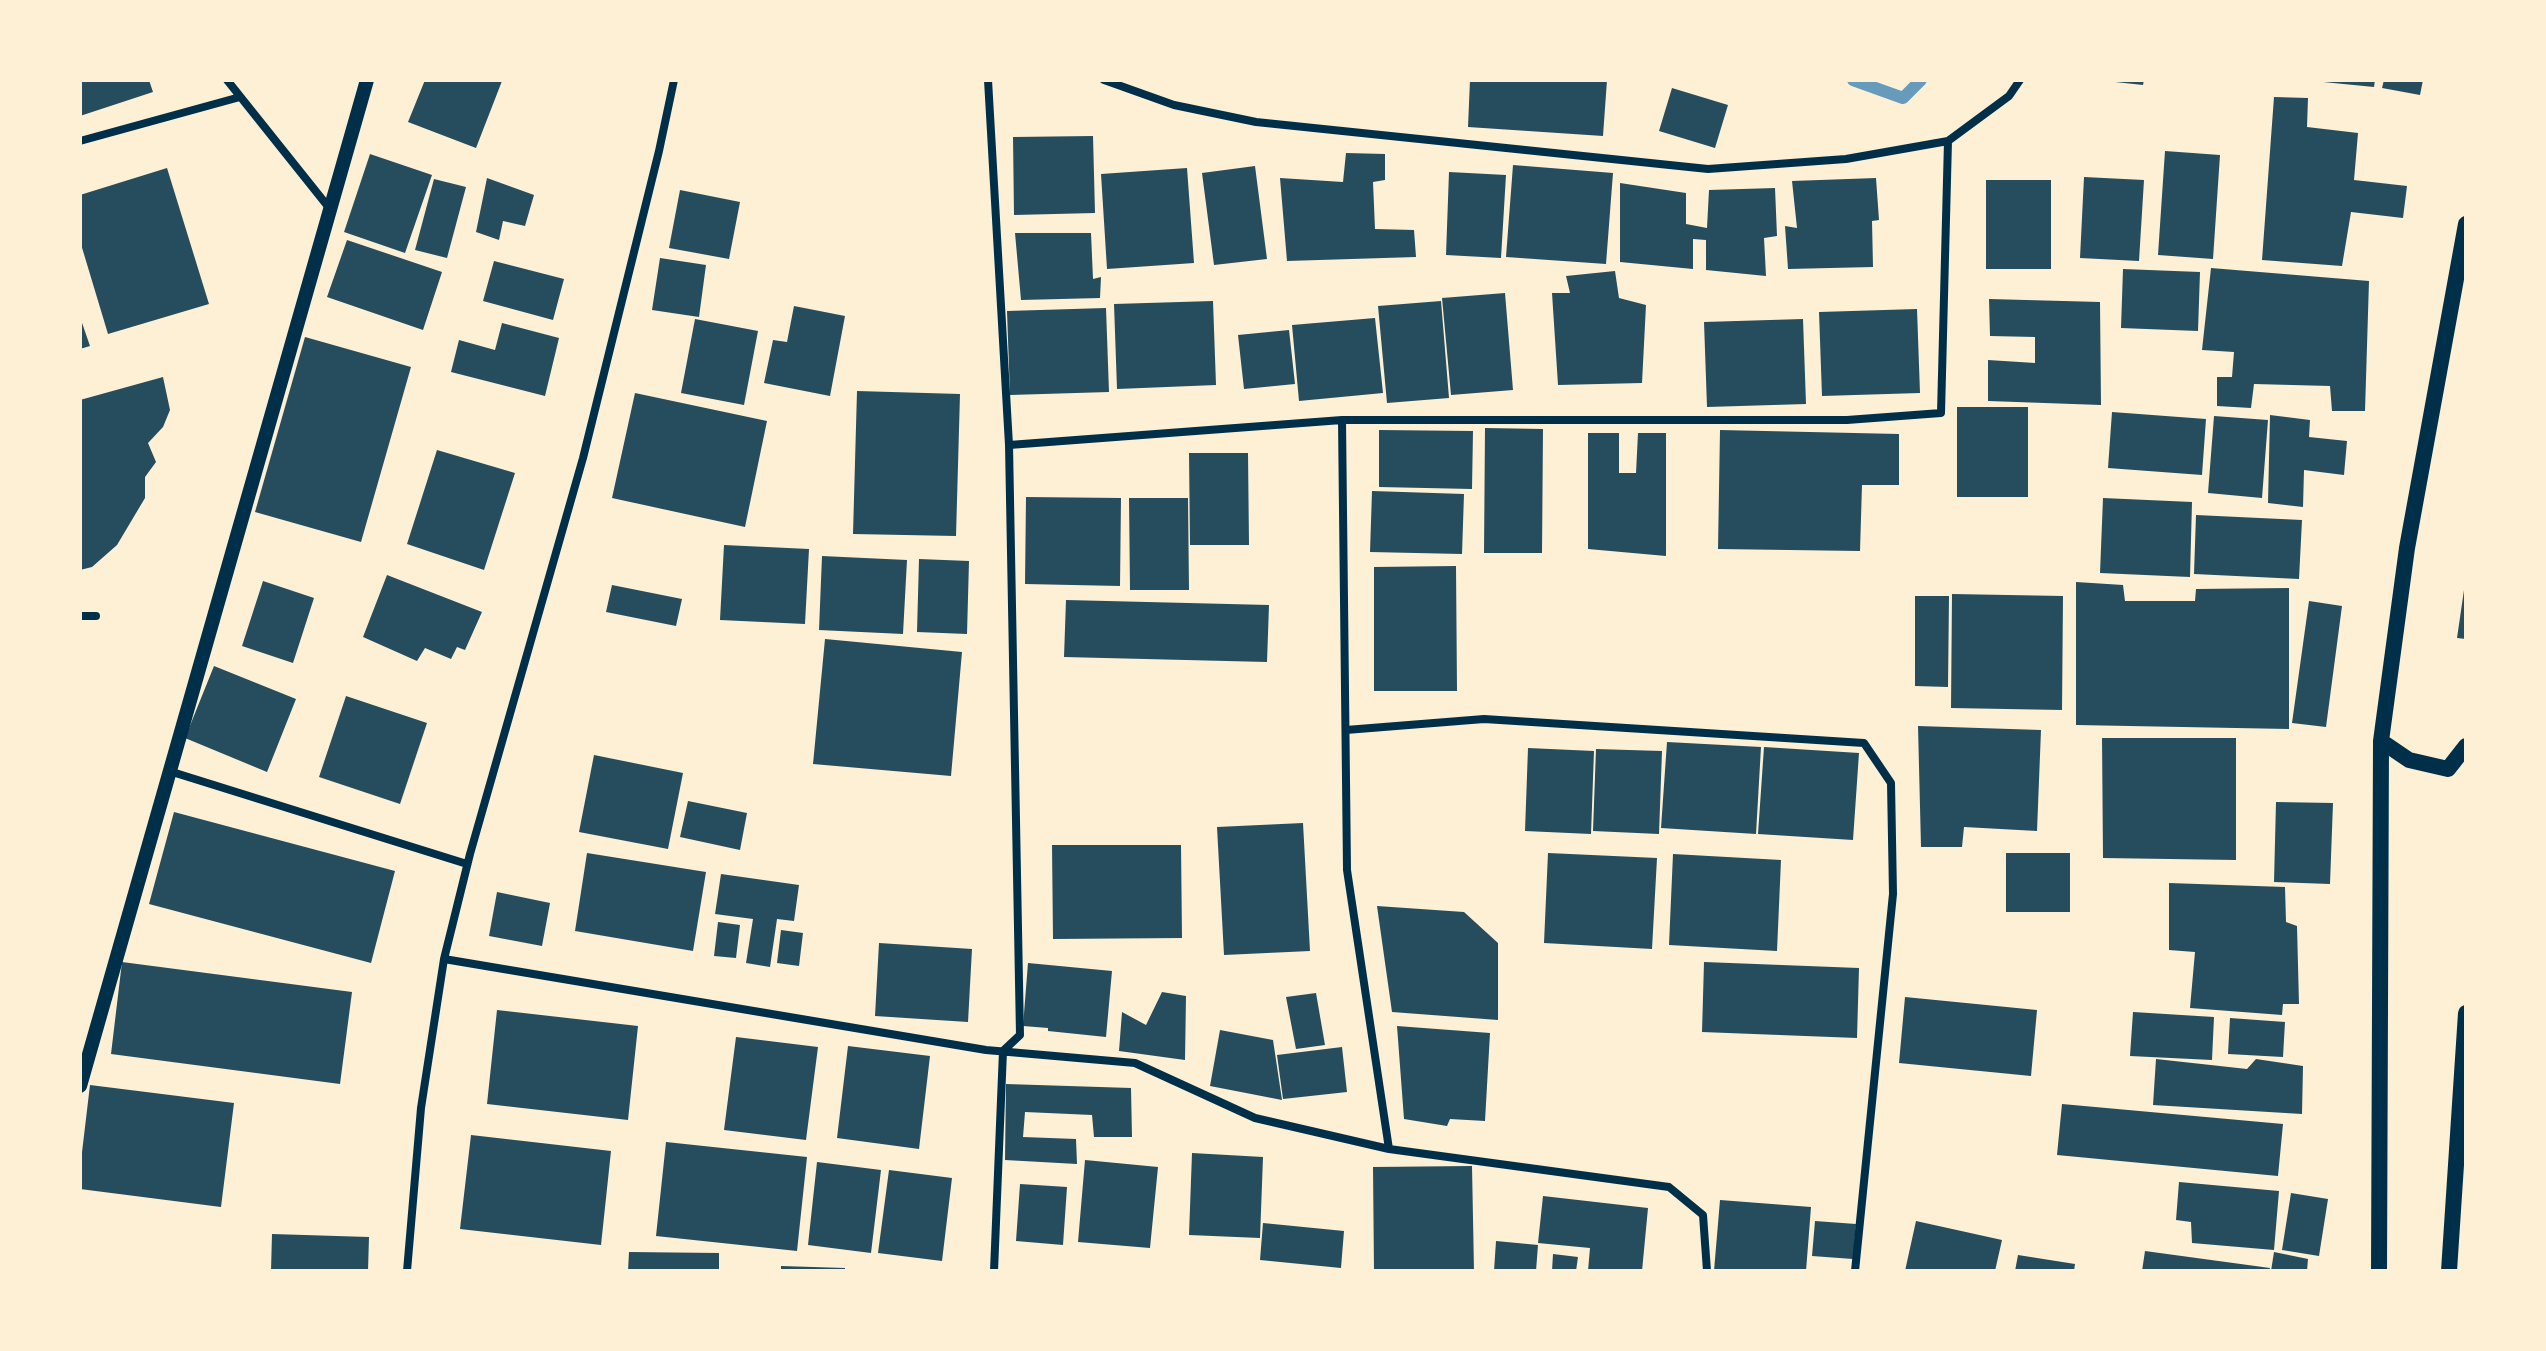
<!DOCTYPE html>
<style>
body{margin:0}
#map{position:relative;width:2546px;height:1351px;overflow:hidden;background:#fdf0d5;font-family:"Public Sans",sans-serif}
canvas{display:block}
.frame{position:absolute;inset:0;border:82px solid #fdf0d5;pointer-events:none}
</style>
<div id="map">
<canvas width="2546" height="1351"></canvas>
<div class="frame"></div>
</div>
<script>
const g = document.querySelector('canvas').getContext('2d');
g.lineJoin = 'round';
const toPath = rows => new Path2D(rows.map(r => 'M' + r).join(''));
function stroke(path, color, width, dash) { g.strokeStyle = color; g.lineWidth = width; g.lineCap = dash ? 'butt' : 'round'; g.setLineDash(dash || []); g.stroke(path); }
function paint(path, color) { g.fillStyle = color; g.fill(path, 'evenodd'); }
const stream = toPath([
 [1853,80,1903,98,1921,80]
]);
const building = toPath([
 [80,80,149,80,153,92,80,116],
 [425,80,502,81,476,148,408,122],
 [1470,80,1607,80,1603,136,1468,127],
 [2115,80,2144,80,2143,85,2115,82],
 [2323,80,2375,80,2374,87,2323,82],
 [2384,80,2423,80,2420,95,2382,88],
 [1672,88,1728,105,1715,148,1659,131],
 [2274,97,2308,98,2307,127,2358,133,2354,180,2407,186,2403,218,2351,212,2342,266,2262,260],
 [1093,136,1095,213,1014,215,1013,137],
 [2165,151,2220,155,2213,259,2158,255],
 [1346,153,1385,154,1385,180,1373,182,1375,229,1414,230,1416,257,1287,261,1280,178,1343,182],
 [370,154,432,175,405,253,344,232],
 [1513,165,1613,173,1606,264,1506,257],
 [1255,166,1267,259,1214,265,1202,173],
 [167,168,209,304,108,334,80,241,80,195],
 [1187,168,1194,263,1107,269,1101,174],
 [1449,172,1506,175,1501,258,1446,255],
 [2084,177,2144,180,2139,261,2080,258],
 [487,178,534,195,525,226,503,221,499,240,476,232],
 [1876,178,1879,220,1872,221,1873,267,1788,269,1785,226,1797,228,1792,181],
 [434,179,466,187,447,258,415,250],
 [1986,180,2051,180,2051,269,1986,269],
 [1620,183,1686,193,1686,224,1707,228,1709,190,1775,188,1777,236,1764,238,1766,276,1706,270,1706,240,1693,239,1693,269,1620,262],
 [680,190,740,202,729,259,669,248],
 [1015,233,1091,233,1093,279,1101,277,1100,298,1021,300],
 [347,240,442,272,423,330,327,297],
 [660,258,706,265,699,317,652,310],
 [494,261,564,279,553,320,483,301],
 [2211,268,2369,281,2365,411,2332,411,2330,386,2254,384,2251,408,2217,406,2217,377,2232,377,2234,352,2202,350],
 [2123,269,2200,272,2198,331,2121,328],
 [1615,271,1619,298,1646,305,1642,383,1558,385,1552,293,1570,293,1566,276],
 [1505,293,1513,390,1451,395,1442,298],
 [1989,299,2100,302,2101,405,1988,401,1988,360,2035,363,2035,337,1990,336],
 [1213,301,1216,385,1117,389,1114,304],
 [1441,301,1449,398,1387,403,1378,306],
 [794,306,845,316,830,396,764,383,773,340,787,342],
 [1106,308,1109,392,1010,395,1007,311],
 [1917,309,1920,393,1822,396,1819,312],
 [80,317,90,346,80,349],
 [1375,318,1383,393,1299,401,1292,325],
 [695,319,758,331,744,405,681,393],
 [1803,319,1806,404,1707,407,1704,322],
 [502,323,559,338,545,396,451,372,459,340,495,350],
 [1289,330,1295,384,1244,389,1238,335],
 [305,337,411,367,361,542,255,512],
 [163,377,170,410,163,427,148,443,156,462,145,477,145,498,117,545,92,567,80,570,80,400],
 [857,391,960,394,956,536,853,534],
 [635,393,767,421,745,527,612,498],
 [1957,407,2028,407,2028,497,1957,497],
 [2112,412,2206,419,2202,475,2108,468],
 [2270,415,2310,420,2309,437,2347,441,2344,475,2304,470,2303,507,2268,503],
 [2214,416,2268,420,2262,498,2208,493],
 [1485,428,1543,429,1542,553,1484,553],
 [1379,430,1473,431,1472,489,1379,487],
 [1720,430,1899,434,1899,485,1862,485,1860,551,1718,549],
 [1588,433,1619,433,1619,473,1636,473,1638,433,1666,433,1666,556,1588,549],
 [437,450,515,473,484,570,407,544],
 [1189,453,1248,453,1249,545,1190,545],
 [1372,491,1464,494,1462,554,1370,552],
 [1026,497,1121,498,1120,586,1025,584],
 [1129,498,1188,498,1189,590,1130,590],
 [2103,498,2192,502,2190,577,2100,573],
 [2196,515,2302,520,2299,579,2194,574],
 [724,545,809,549,805,624,720,620],
 [822,556,907,560,903,634,819,630],
 [919,559,969,561,967,634,917,632],
 [1456,566,1457,691,1374,691,1374,567],
 [387,575,482,612,465,650,457,647,451,659,425,648,417,661,363,637],
 [263,581,314,598,293,663,242,646],
 [2076,582,2123,585,2125,601,2195,601,2196,589,2289,588,2289,729,2076,725],
 [612,585,682,599,676,626,606,612],
 [2464,590,2466,590,2466,639,2457,638],
 [1952,594,2063,596,2062,710,1951,708],
 [1915,596,1949,596,1948,687,1915,686],
 [1066,600,1269,605,1267,662,1064,657],
 [2309,601,2342,606,2326,727,2292,723],
 [825,639,962,652,951,776,813,764],
 [214,666,296,699,267,772,185,738],
 [346,696,427,723,400,804,319,777],
 [1918,726,2041,730,2037,831,1964,827,1962,847,1921,847],
 [2102,738,2236,738,2236,860,2103,858],
 [1667,742,1761,747,1756,834,1661,828],
 [1764,747,1859,753,1853,840,1758,834],
 [1528,748,1594,751,1591,834,1525,831],
 [1596,749,1662,751,1659,834,1593,831],
 [594,755,683,773,668,849,579,832],
 [688,801,747,813,740,850,680,837],
 [2276,802,2333,803,2330,884,2274,882],
 [174,812,395,871,371,963,149,904],
 [1303,823,1310,951,1224,955,1217,827],
 [1052,845,1181,845,1182,938,1053,939],
 [587,853,706,872,693,951,575,931],
 [1548,853,1657,858,1652,949,1544,943],
 [2006,853,2070,853,2070,912,2006,912],
 [1673,854,1781,860,1777,951,1669,945],
 [721,874,799,885,794,921,777,919,770,967,746,963,753,919,715,914],
 [2169,883,2285,887,2286,922,2297,926,2299,1004,2283,1004,2282,1015,2190,1008,2195,952,2169,950],
 [497,892,550,903,542,946,489,936],
 [1377,906,1464,912,1498,943,1498,1020,1392,1012],
 [718,922,740,925,736,958,714,956],
 [781,930,803,933,799,966,777,963],
 [879,943,972,949,968,1022,875,1016],
 [122,962,352,992,340,1084,111,1054],
 [1704,962,1859,968,1857,1038,1702,1032],
 [1028,963,1112,971,1106,1037,1048,1031,1048,1028,1023,1026],
 [1162,992,1186,996,1185,1060,1119,1051,1122,1012,1146,1025],
 [1316,993,1325,1045,1296,1049,1286,997],
 [1905,997,2037,1010,2031,1076,1899,1063],
 [497,1010,638,1026,628,1120,487,1104],
 [2133,1012,2214,1017,2212,1060,2130,1056],
 [2230,1018,2285,1022,2283,1057,2228,1054],
 [1397,1026,1490,1033,1485,1121,1450,1119,1447,1126,1404,1119],
 [1220,1030,1273,1040,1282,1100,1210,1086],
 [736,1037,818,1047,806,1140,724,1130],
 [848,1046,930,1056,919,1149,837,1138],
 [1342,1047,1347,1092,1283,1099,1277,1055],
 [2156,1059,2247,1069,2256,1059,2303,1066,2302,1114,2153,1105],
 [1006,1084,1131,1088,1132,1137,1094,1137,1092,1115,1025,1112,1023,1137,1076,1139,1077,1164,1005,1160],
 [90,1085,234,1103,221,1207,80,1189,80,1169],
 [2062,1104,2283,1124,2278,1176,2057,1155],
 [471,1135,611,1151,601,1245,460,1229],
 [666,1142,807,1157,797,1251,656,1236],
 [1192,1153,1263,1157,1260,1238,1189,1235],
 [1085,1160,1158,1167,1150,1248,1078,1242],
 [817,1162,881,1170,871,1253,808,1245],
 [1472,1166,1474,1271,1374,1271,1373,1167],
 [889,1170,952,1178,942,1261,878,1253],
 [2179,1182,2279,1191,2274,1250,2192,1243,2191,1222,2176,1220],
 [1020,1184,1067,1187,1063,1245,1016,1241],
 [2291,1193,2328,1199,2319,1256,2282,1250],
 [1543,1196,1648,1208,1642,1271,1588,1271,1590,1248,1538,1243],
 [1720,1200,1811,1207,1806,1271,1714,1271],
 [1815,1221,1856,1224,1853,1259,1812,1256],
 [1916,1221,2002,1240,1995,1271,1905,1271],
 [1263,1223,1344,1231,1341,1268,1260,1260],
 [272,1234,369,1237,368,1271,271,1271],
 [1496,1241,1538,1245,1536,1271,1494,1271],
 [2145,1251,2270,1268,2269,1271,2142,1271],
 [629,1252,719,1253,719,1271,628,1271],
 [2274,1252,2308,1259,2307,1271,2271,1271],
 [1553,1254,1578,1257,1576,1271,1552,1271],
 [2018,1255,2075,1264,2074,1271,2015,1271],
 [781,1266,845,1268,845,1271,781,1271]
]);
const minor = toPath([
 [227,80,330,209],
 [988,80,1009,445,1020,1035,1003,1051,994,1271],
 [1104,80,1174,105,1256,122,1708,169,1846,159,1948,141,2009,96,2020,80],
 [80,141,240,97],
 [1342,420,1347,870,1389,1149],
 [1009,445,1342,420,1847,420,1941,413,1948,141],
 [80,616,96,616],
 [1346,730,1484,719,1864,743,1891,783,1893,894,1855,1271],
 [169,771,467,864],
 [444,959,986,1050,1135,1063,1255,1118,1389,1149,1669,1187,1703,1215,1707,1271],
 [407,1271,421,1108,444,959,470,854,583,458,659,151,674,80]
]);
const tertiary = toPath([
 [80,1086,367,80]
]);
const secondary = toPath([
 [2381,741,2409,760,2448,769,2466,746],
 [2379,1271,2381,741,2407,548,2466,224],
 [2449,1271,2466,1013]
]);
stroke(stream, '#669bbc', 12);
paint(building, '#264d5e');
stroke(minor, '#003049', 8);
stroke(tertiary, '#003049', 14);
stroke(secondary, '#003049', 16);
</script>
